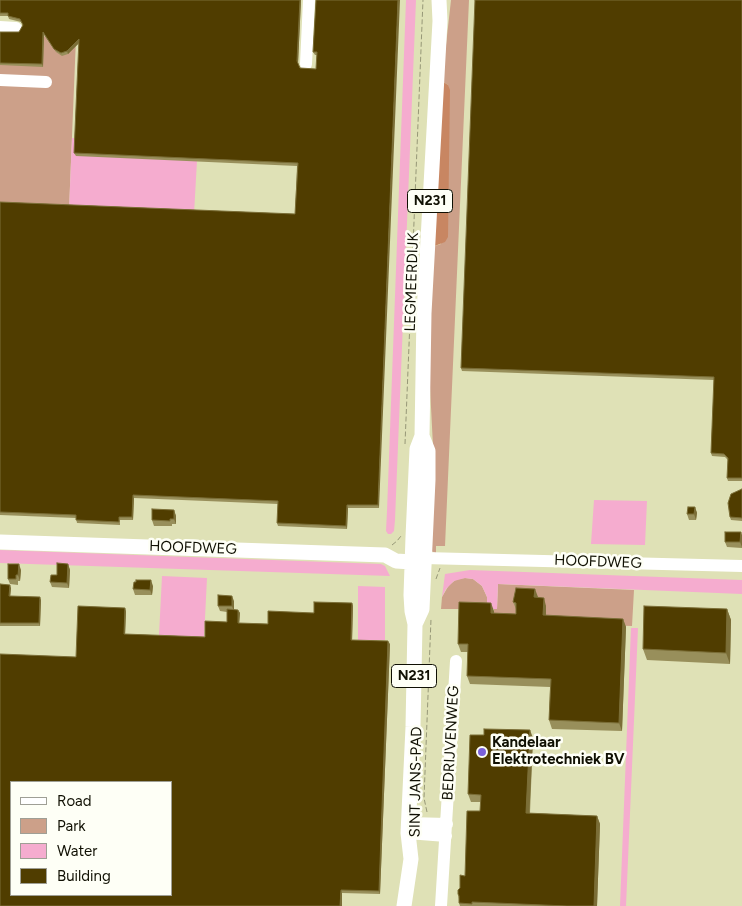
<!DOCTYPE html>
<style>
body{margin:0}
#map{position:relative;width:742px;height:906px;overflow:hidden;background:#dfe1b6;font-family:Figtree,sans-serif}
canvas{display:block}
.legend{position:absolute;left:10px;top:781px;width:162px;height:115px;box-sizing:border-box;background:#fefff6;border:1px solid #9f9f95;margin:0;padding:6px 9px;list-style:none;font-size:15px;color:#101003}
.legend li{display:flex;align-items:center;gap:10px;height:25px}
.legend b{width:25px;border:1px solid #9f9f95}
</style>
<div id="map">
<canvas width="742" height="906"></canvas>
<ul class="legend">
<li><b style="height:6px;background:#fff"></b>Road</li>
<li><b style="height:14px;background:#cca089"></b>Park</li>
<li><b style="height:14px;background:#f5accf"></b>Water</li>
<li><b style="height:14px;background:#503d00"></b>Building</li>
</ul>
</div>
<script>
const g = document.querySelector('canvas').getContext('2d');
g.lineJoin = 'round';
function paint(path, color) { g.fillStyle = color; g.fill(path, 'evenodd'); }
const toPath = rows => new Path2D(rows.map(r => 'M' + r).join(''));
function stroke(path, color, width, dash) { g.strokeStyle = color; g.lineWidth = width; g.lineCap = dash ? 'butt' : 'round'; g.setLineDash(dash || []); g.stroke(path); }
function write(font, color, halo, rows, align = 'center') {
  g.font = font + ' Figtree,sans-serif'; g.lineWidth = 5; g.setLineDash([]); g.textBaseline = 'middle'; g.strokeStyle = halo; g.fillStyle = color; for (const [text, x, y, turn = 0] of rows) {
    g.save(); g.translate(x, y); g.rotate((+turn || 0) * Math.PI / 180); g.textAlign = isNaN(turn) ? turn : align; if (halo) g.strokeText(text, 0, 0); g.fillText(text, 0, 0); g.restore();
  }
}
const green = toPath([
 [451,0,469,0,445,546,436,546,436,553,431,551,434,466,428,348,432,247,441,244,448,85,442,81],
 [0,34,76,38,69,210,0,207],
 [465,578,473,579,482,586,487,597,487,609,441,609,442,597,449,585,457,579],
 [498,584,634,590,632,626,494,622,494,609,497,609]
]);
const forest = toPath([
 [442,81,448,85,450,90,448,237,445,242,432,247]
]);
const water = toPath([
 [406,0,416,0,395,520,394,531,391,534,388,534,386,531,387,511],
 [72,138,198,143,194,214,69,210],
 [594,500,647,501,645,545,591,544],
 [0,550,381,564,385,566,390,576,0,563],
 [470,570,742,580,742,594,498,584,497,609,487,609,487,597,482,586,473,579,465,578,454,581,446,589,442,597,445,574],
 [162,576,207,578,204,638,159,635],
 [358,586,385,587,385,640,358,640],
 [631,628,638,628,626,906,620,906]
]);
const path = toPath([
 [405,444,423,0],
 [392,545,397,541,401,536],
 [436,579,440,568],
 [427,812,424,798,431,619]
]);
const minor = toPath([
 [0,27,16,28],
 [306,64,309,0],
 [0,80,46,82],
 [424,558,742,566],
 [408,823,447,824],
 [408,833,446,836],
 [441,906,456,661]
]);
const major = toPath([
 [0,542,385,555,396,561,412,562,424,558],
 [416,622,422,609,428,480,428,451,422,436],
 [404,906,411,859,408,833,413,727,415,624,412,611,411,595,413,537,417,449,422,436,424,313,440,21,439,0]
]);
const wall = toPath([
 [0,0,301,0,298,63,300,68,316,69,317,55,315,55,313,52,316,0,379,508,348,508,347,529,278,526,277,523,278,504,134,498,133,520,120,520,120,525,77,523,76,518,0,515,0,202,295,214,297,166,76,156,74,153,79,43,68,54,62,56,56,52,44,35,43,67,0,65,0,32,19,32,23,25,21,22,9,19,8,16,0,16],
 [742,0,742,481,728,481,727,478,728,460,725,457,712,456,711,453,714,380,462,371,461,368],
 [742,489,742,521,731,520,730,517],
 [695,507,697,513,696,520,689,520,687,514],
 [174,510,176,516,176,524,172,524,172,526,154,526,152,520],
 [742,535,742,548,727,547,725,542],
 [68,564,70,570,69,588,52,587,50,582],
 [21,570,20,581,18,581,18,585,10,584,8,579],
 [0,584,11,588,10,596,41,600,40,626,0,626],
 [153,586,152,595,135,595,133,589],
 [538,597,546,606,546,616,623,619,626,627,622,731,552,729,549,720,550,687,470,684,467,676,468,652,461,652,458,644,494,611,494,613,516,614,516,609,513,602],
 [234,601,234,610,238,610,240,613,239,623,268,624,352,603,353,606,352,640,390,644,380,894,342,893,76,657,126,611,125,634,205,637,227,622,227,612,220,611,218,606],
 [727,609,731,620,730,664,647,660,643,649],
 [533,738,530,813,597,816,600,824,597,906,460,906,459,903,459,899,458,894,465,876,480,811,481,802,471,802,468,794]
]);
const shadedWall = toPath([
 [300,0,301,0,298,64,297,61],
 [398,0,400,0,379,508,378,505],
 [43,32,44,35,43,67,42,64],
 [79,39,80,42,68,54,67,51],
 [133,495,134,498,133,520,132,517],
 [347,505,348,508,347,529,346,526],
 [695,507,697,513,696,520,694,514],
 [174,510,176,516,176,524,174,519],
 [741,532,742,535,742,547,740,542],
 [19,564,21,570,20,581,18,575],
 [68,564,70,570,69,588,67,583],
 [151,580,153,586,152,595,150,590],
 [10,585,11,588,10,599,9,596],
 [535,589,538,597,537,605,534,597],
 [232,596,234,601,234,612,232,606],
 [40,597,41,600,40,626,39,623],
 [544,598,546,606,546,624,543,615],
 [352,603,353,606,352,643,351,640],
 [491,603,494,611,494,621,491,613],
 [125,608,126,611,125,637,124,634],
 [727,609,731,620,730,664,726,653],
 [238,610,240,613,239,626,238,623],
 [623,619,626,627,622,731,619,723],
 [388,641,390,644,380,894,379,891],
 [530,730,533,738,529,821,526,813],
 [597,816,600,824,597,906,594,906],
 [341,890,342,893,342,906,340,906]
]);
const building = toPath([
 [0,0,300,0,297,61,300,68,316,69,317,52,313,52,316,0,398,0,378,505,347,505,346,526,277,523,278,501,133,495,132,517,119,517,119,522,76,520,76,515,0,512,0,202,295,214,298,163,74,153,79,39,67,51,61,53,54,49,43,32,42,64,0,63,0,32,19,32,23,25,20,19,8,16,8,13,0,13,0,0],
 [475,0,742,0,742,478,727,478,728,458,724,454,711,453,714,377,461,368,475,0],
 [742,489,742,518,730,517,728,503,731,494,742,489],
 [688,507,695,507,694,514,687,514,688,507],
 [152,509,174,510,174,519,170,519,170,521,152,520,152,509],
 [725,532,741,532,740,542,725,542,725,532],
 [57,563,68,564,67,583,50,582,51,575,57,575,57,563],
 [8,564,19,564,18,575,16,575,16,579,8,579,8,564],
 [136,580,151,580,150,590,133,589,134,582,136,582,136,580],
 [0,584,10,585,9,596,40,597,39,623,0,623,0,584],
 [516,588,535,589,534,597,544,598,543,615,623,619,619,723,549,720,551,679,467,676,468,644,458,644,459,602,491,603,491,613,516,614,516,603,513,602,516,588],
 [218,595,232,596,232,606,218,606,218,595],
 [314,602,352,603,351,640,388,641,379,891,341,890,340,906,0,906,0,654,76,657,78,606,125,608,124,634,205,637,205,621,227,622,227,609,238,610,238,623,268,624,268,611,314,613,314,602],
 [11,782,171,782,171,895,11,895,11,782],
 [644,606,727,609,726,653,643,649,644,606],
 [484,729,530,730,526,813,597,816,594,906,567,906,472,902,472,904,459,903,459,896,458,894,458,890,460,888,460,875,465,876,467,811,480,811,481,795,468,794,470,735,484,735,484,729]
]);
const markers = [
 [482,752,5,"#7a60db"]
];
const shields = [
 [430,201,45],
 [414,676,45]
];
const shieldNames = [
 ["N231",430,201],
 ["N231",414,676]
];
const streetNames = [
 ["LEGMEERDIJK",412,282,-88],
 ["HOOFDWEG",193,548,2],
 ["HOOFDWEG",598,562,2],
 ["BEDRIJVENWEG",451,743,-87],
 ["SINT JANS-PAD",416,782,-89]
];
const poiNames = [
 ["Kandelaar",492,743],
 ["Elektrotechniek BV",492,760]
];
paint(green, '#cca089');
paint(forest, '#c88662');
paint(water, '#f5accf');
stroke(path, '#969777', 1, [5, 2.5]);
stroke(minor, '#fff', 12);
stroke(major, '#fff', 15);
paint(wall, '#988f5b');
paint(shadedWall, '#7b6e37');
paint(building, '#503d00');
stroke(building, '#7b6e37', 1);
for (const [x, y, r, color] of markers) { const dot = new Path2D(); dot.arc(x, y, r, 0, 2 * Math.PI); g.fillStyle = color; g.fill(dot); stroke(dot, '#fefff6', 2); }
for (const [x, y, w] of shields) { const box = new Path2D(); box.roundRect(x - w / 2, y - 11.5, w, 23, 4); g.fillStyle = '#fefff6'; g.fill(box); stroke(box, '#101003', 1); }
write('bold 14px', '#101003', null, shieldNames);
write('15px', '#101003', '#fefff6', streetNames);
write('bold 15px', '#101003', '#fefff6', poiNames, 'left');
</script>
